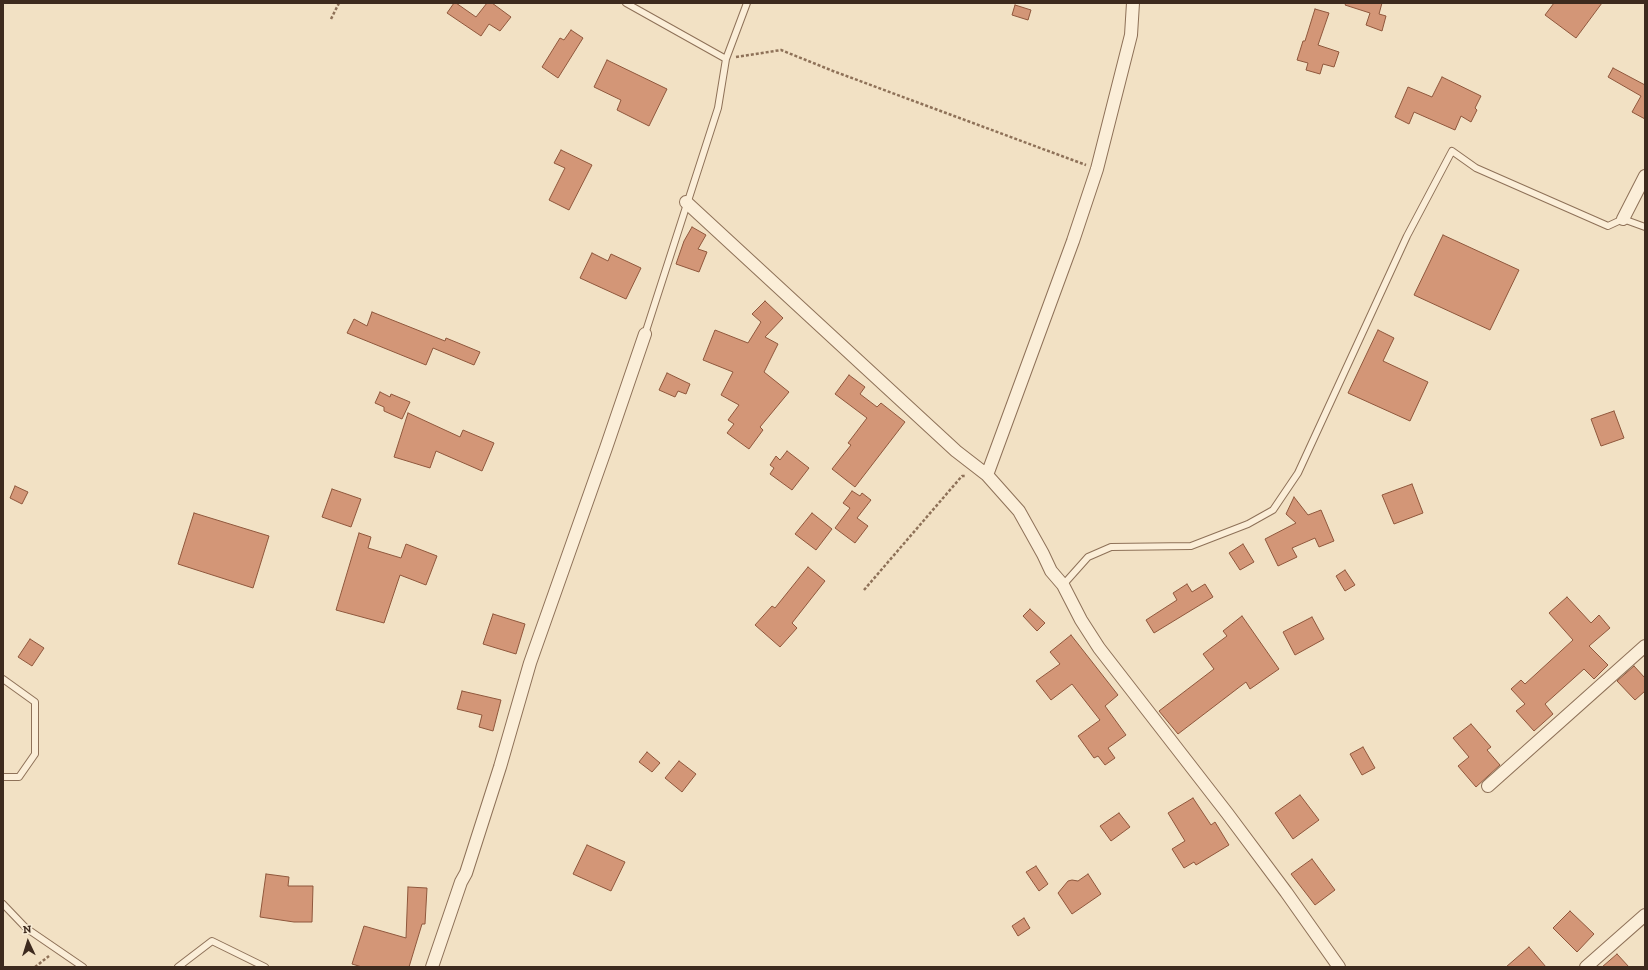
<!DOCTYPE html>
<style>
body{margin:0}
#map{position:relative;width:1648px;height:970px;overflow:hidden;background:#f2e1c4;font-family:"Zilla Slab",serif}
canvas{display:block}
.frame{position:absolute;inset:0;border:4px solid #3d2a1e;pointer-events:none}
.north{position:absolute;left:8px;top:922px;width:40px;height:40px;-webkit-text-stroke:3px #f8ebd4;paint-order:stroke;rotate:356deg;font-size:11px;font-weight:700;line-height:16px;text-align:center;color:#3d2a1e}
.north::after{content:'';display:block;margin:auto;width:14px;height:18px;background:#3d2a1e;clip-path:polygon(50% 0,100% 100%,50% 72%,0 100%)}
</style>
<div id="map">
<canvas width="1648" height="970"></canvas>
<div class="frame"></div>
<div class="north">N</div>
</div>
<script>
const g = document.querySelector('canvas').getContext('2d');
g.lineJoin = 'round';
function paint(path, color) { g.fillStyle = color; g.fill(path, 'evenodd'); }
const toPath = rows => new Path2D(rows.map(r => 'M' + r).join(''));
function stroke(path, color, width, dash) { g.strokeStyle = color; g.lineWidth = width; g.lineCap = dash ? 'butt' : 'round'; g.setLineDash(dash || []); g.stroke(path); }
const building = toPath([
 [454,3,456,3,476,17,487,3,492,3,511,17,500,31,489,24,481,36,447,13,454,3],
 [1346,3,1382,3,1379,14,1386,16,1382,31,1366,25,1370,13,1345,5,1346,3],
 [1554,3,1602,3,1576,38,1545,15,1554,3],
 [1015,5,1031,10,1028,20,1012,15,1015,5],
 [1315,9,1329,13,1318,45,1339,52,1334,67,1323,64,1320,74,1306,70,1308,63,1297,60,1303,41,1305,41,1315,9],
 [571,30,583,38,558,78,542,67,560,38,564,40,571,30],
 [607,60,667,89,649,126,617,110,621,100,594,87,607,60],
 [1613,68,1645,85,1645,119,1632,112,1641,96,1608,77,1613,68],
 [1442,77,1481,96,1475,108,1477,110,1471,122,1461,116,1455,130,1414,112,1409,124,1395,117,1408,87,1432,97,1442,77],
 [561,150,592,165,569,210,549,200,565,168,554,163,561,150],
 [692,227,706,235,698,249,707,252,699,272,676,264,684,241,692,227],
 [1443,235,1519,270,1490,330,1414,295,1443,235],
 [592,253,608,261,611,254,641,268,626,299,580,278,592,253],
 [765,301,783,318,765,337,778,344,764,372,789,392,760,427,763,430,749,449,727,433,734,424,728,420,739,405,721,395,733,372,703,360,715,330,748,343,761,322,752,314,765,301],
 [372,312,445,341,446,338,480,352,474,365,433,348,426,365,347,333,354,319,367,326,372,312],
 [1378,330,1394,338,1383,361,1428,382,1410,421,1348,393,1378,330],
 [667,373,690,384,686,394,678,391,675,397,659,390,667,373],
 [849,375,865,387,860,394,877,407,881,403,905,422,855,487,832,469,851,445,848,443,867,418,835,394,849,375],
 [380,392,390,397,391,394,410,402,402,419,384,411,384,407,375,403,380,392],
 [1614,411,1624,438,1601,446,1591,419,1614,411],
 [408,413,460,437,463,430,494,443,482,471,436,451,430,468,394,457,408,413],
 [787,451,809,468,792,490,770,474,774,468,770,465,776,456,780,460,787,451],
 [1412,484,1423,513,1394,524,1382,495,1412,484],
 [15,486,28,492,22,504,10,498,15,486],
 [332,489,361,499,351,527,322,517,332,489],
 [852,491,860,496,862,493,871,500,857,518,868,526,855,543,835,528,850,508,843,503,852,491],
 [1294,497,1308,515,1321,510,1334,541,1319,547,1315,538,1292,548,1297,557,1278,566,1265,539,1296,523,1286,514,1294,497],
 [194,513,269,536,253,588,178,564,194,513],
 [812,513,832,529,816,550,795,534,812,513],
 [359,533,371,537,368,548,401,558,406,544,437,556,426,585,400,575,384,623,336,610,359,533],
 [1243,544,1254,562,1240,570,1229,553,1243,544],
 [808,567,825,581,792,623,797,628,780,647,755,625,772,606,775,608,808,567],
 [1345,570,1355,585,1345,591,1336,576,1345,570],
 [1187,584,1192,592,1205,584,1213,597,1154,633,1146,620,1177,600,1173,593,1187,584],
 [1567,597,1591,623,1599,615,1610,628,1589,646,1608,665,1594,679,1584,669,1545,704,1553,714,1534,731,1516,711,1525,704,1511,689,1521,680,1525,684,1573,640,1549,613,1567,597],
 [1030,609,1045,623,1037,631,1023,616,1030,609],
 [493,614,525,624,516,654,483,644,493,614],
 [1242,616,1279,669,1250,689,1246,682,1178,734,1159,711,1214,669,1203,654,1227,636,1223,631,1242,616],
 [1312,617,1324,639,1295,655,1283,632,1312,617],
 [1071,635,1118,695,1105,706,1126,735,1108,748,1115,758,1105,765,1098,756,1094,758,1078,736,1100,720,1072,684,1051,700,1036,681,1060,664,1050,652,1071,635],
 [30,639,44,648,32,666,18,657,30,639],
 [1634,666,1645,678,1645,691,1635,700,1617,681,1634,666],
 [462,691,501,700,493,731,479,727,482,715,457,709,462,691],
 [1471,724,1491,747,1487,750,1500,765,1476,787,1458,766,1469,757,1453,738,1471,724],
 [1363,747,1375,768,1362,775,1350,754,1363,747],
 [647,752,660,763,652,772,639,762,647,752],
 [679,761,696,774,682,792,665,778,679,761],
 [1300,795,1319,820,1293,839,1275,813,1300,795],
 [1193,798,1211,825,1215,822,1229,845,1196,865,1194,862,1184,868,1172,849,1185,841,1168,813,1193,798],
 [1119,813,1130,827,1111,841,1100,826,1119,813],
 [587,845,625,862,611,891,573,874,587,845],
 [1312,859,1335,890,1315,905,1291,874,1312,859],
 [1036,866,1048,884,1039,891,1026,872,1036,866],
 [266,874,289,877,288,886,313,886,312,922,294,922,260,917,266,874],
 [1088,874,1101,894,1072,914,1058,893,1068,881,1072,880,1078,881,1088,874],
 [408,887,427,888,425,924,422,924,409,967,362,967,352,964,364,926,406,938,408,887],
 [1570,911,1594,934,1577,952,1553,928,1570,911],
 [1024,918,1030,928,1018,936,1012,926,1024,918],
 [1529,947,1546,967,1506,967,1529,947],
 [1617,954,1629,967,1602,967,1617,954]
]);
const path = toPath([
 [331,19,339,3],
 [736,57,781,50,833,71,1086,165],
 [864,590,962,476,966,476],
 [35,967,49,956]
]);
const service = toPath([
 [626,3,726,59],
 [645,334,718,108,726,59,747,3],
 [1063,585,1088,557,1111,547,1191,546,1248,524,1273,510,1298,473,1407,236,1452,151,1476,168,1608,226,1623,219,1645,227],
 [3,679,35,702,35,754,19,777,3,777],
 [3,904,26,928,83,967],
 [178,967,212,941,265,967]
]);
const minor = toPath([
 [686,202,956,451,987,475,1019,511,1043,554,1051,571,1063,585,1081,620,1099,648,1227,813,1286,892,1339,967],
 [1623,219,1645,176],
 [987,475,1073,241,1097,169,1131,35,1133,3],
 [1488,786,1645,646],
 [432,967,461,882,466,873,500,767,530,663,606,448,645,334],
 [1586,967,1645,915]
]);
paint(building, '#d39677');
stroke(building, '#8f573c', 1);
stroke(service, '#8e7158', 8);
stroke(minor, '#8e7158', 14);
stroke(path, '#8e7158', 2.5, [3, 2]);
stroke(service, '#fbeed8', 6);
stroke(minor, '#fbeed8', 12);
</script>
